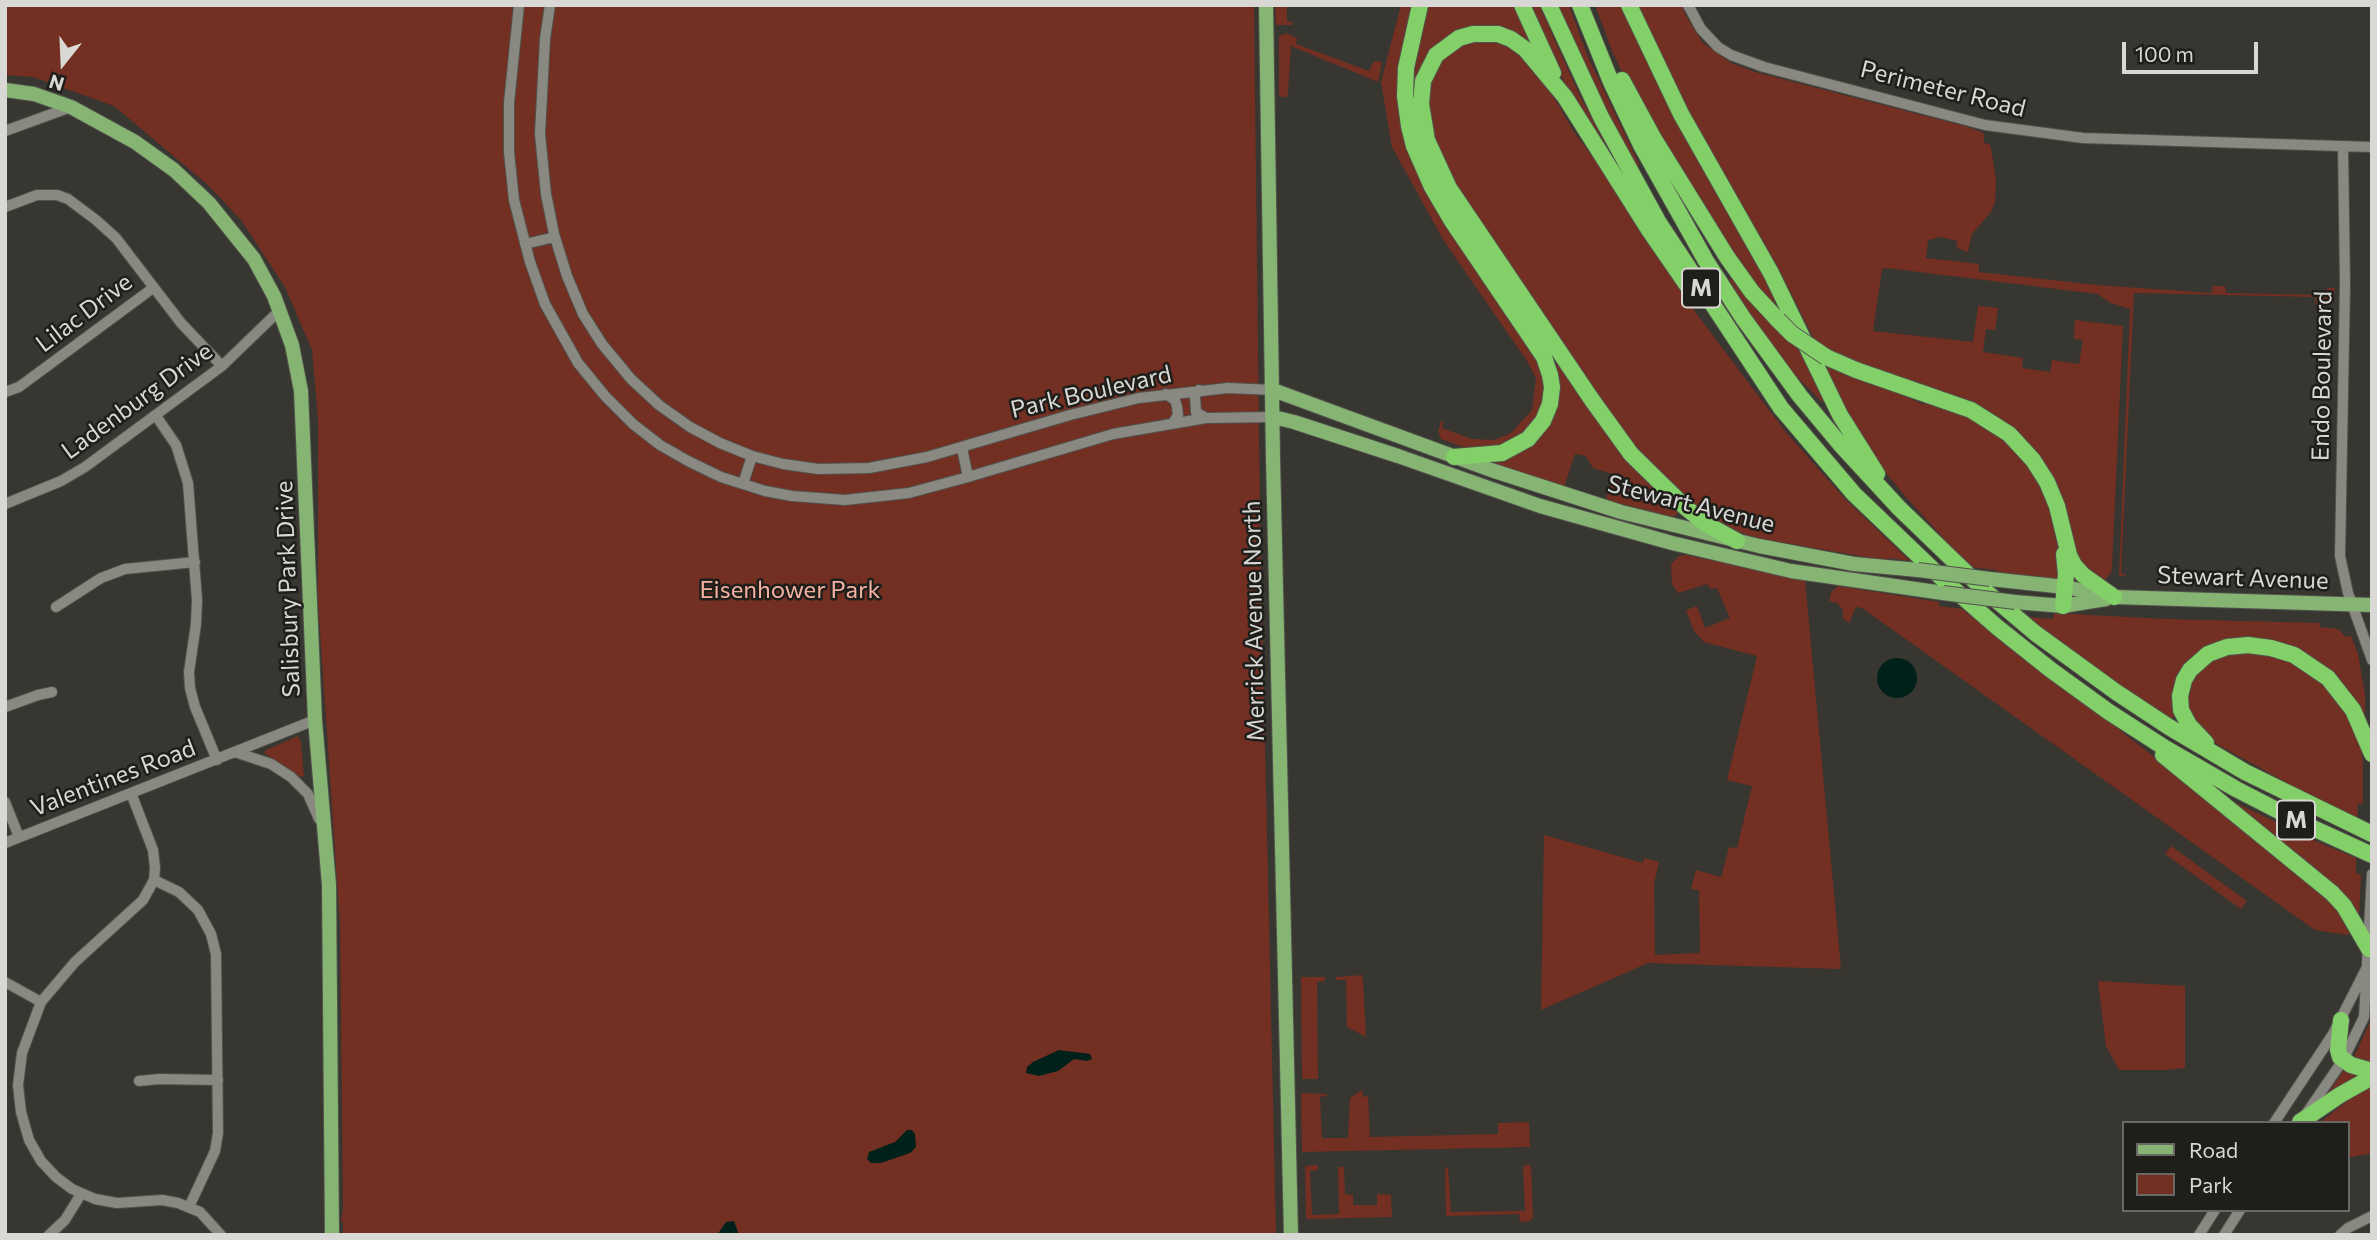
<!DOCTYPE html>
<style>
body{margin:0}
#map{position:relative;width:2377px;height:1240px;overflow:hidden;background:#373630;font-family:Commissioner,sans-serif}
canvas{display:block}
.frame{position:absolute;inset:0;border:7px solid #d9d8d5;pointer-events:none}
.legend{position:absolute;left:2122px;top:1121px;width:228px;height:91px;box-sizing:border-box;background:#1e1e1b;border:2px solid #696865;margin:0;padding:9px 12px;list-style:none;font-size:21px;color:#d9d8d5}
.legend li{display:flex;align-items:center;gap:14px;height:35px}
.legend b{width:35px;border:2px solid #696865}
.north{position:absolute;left:28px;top:28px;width:70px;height:70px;-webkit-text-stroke:5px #1e1e1b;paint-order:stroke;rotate:198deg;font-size:19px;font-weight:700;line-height:28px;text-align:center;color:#d9d8d5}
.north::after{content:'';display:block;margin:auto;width:24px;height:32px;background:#d9d8d5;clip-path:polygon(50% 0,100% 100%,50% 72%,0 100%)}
.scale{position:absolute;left:2122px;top:42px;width:136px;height:32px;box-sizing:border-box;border:4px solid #d9d8d5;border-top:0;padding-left:9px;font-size:21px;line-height:24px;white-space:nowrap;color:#d9d8d5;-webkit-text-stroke:5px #1e1e1b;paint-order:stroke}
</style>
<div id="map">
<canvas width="2377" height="1240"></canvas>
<div class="frame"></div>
<ul class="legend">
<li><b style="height:9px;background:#86b472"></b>Road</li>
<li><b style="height:19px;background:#732f22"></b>Park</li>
</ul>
<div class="north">N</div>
<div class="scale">100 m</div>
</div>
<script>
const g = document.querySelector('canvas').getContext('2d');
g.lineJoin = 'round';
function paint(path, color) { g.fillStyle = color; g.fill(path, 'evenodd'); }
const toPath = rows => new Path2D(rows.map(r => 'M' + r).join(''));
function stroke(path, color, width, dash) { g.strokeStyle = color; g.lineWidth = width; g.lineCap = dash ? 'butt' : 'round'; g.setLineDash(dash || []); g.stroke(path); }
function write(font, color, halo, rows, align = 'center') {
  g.font = font + ' Commissioner,sans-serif'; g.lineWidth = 5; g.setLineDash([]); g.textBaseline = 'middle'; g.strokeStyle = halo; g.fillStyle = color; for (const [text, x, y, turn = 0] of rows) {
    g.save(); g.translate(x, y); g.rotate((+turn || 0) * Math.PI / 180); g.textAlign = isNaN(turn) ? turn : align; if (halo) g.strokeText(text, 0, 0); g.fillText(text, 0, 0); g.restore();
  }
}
const green = toPath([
 [5,5,1254,5,1260,521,1276,1235,343,1235,343,1222,341,1222,343,1208,340,924,318,602,318,419,312,350,285,287,241,220,208,185,114,106,33,77,5,75],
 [1275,5,1287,5,1287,21,1293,22,1292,25,1276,25],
 [1401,5,1416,5,1404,127,1538,357,1547,395,1539,417,1524,436,1504,447,1468,449,1441,439,1438,431,1441,422,1444,420,1442,428,1472,439,1494,440,1511,433,1532,410,1536,378,1527,361,1444,241,1392,147,1381,82],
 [1427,5,1514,5,1535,48,1513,36,1441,43,1423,62,1417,80,1410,79],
 [1527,5,1539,5,1579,94,1611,155,1607,157,1571,96],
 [1558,5,1569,5,1588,57,1640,166,1635,165,1609,117],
 [1595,5,1623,5,1758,264,1781,316,1751,281,1640,109,1612,51],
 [1638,5,1682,5,1686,16,1703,43,1731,63,1755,72,1968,127,1984,133,1984,143,1989,144,1991,147,1996,181,1995,202,1991,212,1972,234,1968,252,1957,248,1957,241,1941,237,1928,240,1926,258,1979,264,1979,272,2097,285,2212,293,2213,286,2225,286,2226,293,2323,295,2328,288,2335,288,2333,304,2316,306,2315,297,2134,293,2121,573,2127,576,2119,576,2130,309,2111,303,2097,294,1887,268,1882,269,1873,331,1973,342,1978,306,1998,308,1995,330,1986,329,1983,352,2023,358,2022,368,2050,372,2052,360,2079,364,2083,340,2074,339,2075,320,2123,326,2112,566,2111,573,2104,581,2075,563,2067,522,2012,431,1817,345,1779,269,1687,108],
 [1286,33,1297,38,1296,44,1369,71,1374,61,1382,62,1378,82,1291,46,1288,92,1287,97,1282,97,1279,95,1279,36],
 [1489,39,1514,48,1539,72,1574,132,1623,198,1696,313,1785,431,1845,499,1910,561,1889,558,1888,561,1752,537,1710,520,1666,485,1611,420,1441,164,1428,125,1426,98,1431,74,1447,53,1466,42],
 [1726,279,1733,279,1762,315,1800,350,1824,400,1822,402,1792,372],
 [1559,364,1626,459,1680,512,1673,517,1606,500,1612,474,1593,468,1586,456,1575,454,1564,487,1493,464,1494,461,1500,463,1500,458,1536,440,1554,366],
 [1826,366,1842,374,1896,392,1924,405,1925,401,1974,419,2012,446,2029,465,2053,515,2060,544,2059,579,1997,576,1996,570,1970,567,1904,495,1869,452,1871,449,1844,406],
 [1686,555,1805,580,1841,969,1648,963,1541,1010,1544,835,1643,863,1644,858,1659,862,1654,884,1655,955,1700,953,1699,890,1691,889,1696,870,1721,877,1729,847,1737,848,1752,786,1727,780,1757,656,1704,642,1694,631,1686,610,1697,606,1705,628,1730,618,1717,588,1711,589,1707,584,1678,593,1672,584,1671,564,1679,556],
 [1838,586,1939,602,1939,606,1962,609,2152,755,2331,899,2351,931,2349,934,2347,935,2315,930,1862,608,1856,607,1849,623,1843,618,1843,610,1837,603,1829,601,1831,592],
 [2054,613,2165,619,2320,623,2320,627,2338,629,2346,637,2351,636,2358,654,2365,694,2365,720,2282,648,2202,655,2178,716,2171,718,2127,690,2043,629,2029,617,2053,619],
 [2248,650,2294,661,2316,674,2352,721,2350,724,2351,727,2353,727,2361,747,2363,764,2363,804,2358,803,2357,821,2211,741,2185,709,2190,681,2203,664,2224,653],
 [298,736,301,743,304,776,301,777,264,753,266,750],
 [2228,799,2311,839,2356,858,2356,873,2361,875,2359,916,2354,916],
 [2171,846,2247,901,2241,909,2165,854],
 [1362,975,1363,981,1366,1037,1347,1027,1346,980,1336,980,1336,977],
 [1301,977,1325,977,1325,981,1317,982,1318,1079,1302,1079],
 [2098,981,2185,986,2185,1068,2166,1070,2119,1070,2106,1046],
 [2372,1018,2372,1068,2352,1061],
 [2345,1069,2362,1074,2331,1094,2328,1093],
 [2372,1083,2372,1153,2347,1158,2347,1123,2319,1123,2345,1103,2345,1099],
 [1362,1090,1363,1097,1368,1096,1370,1137,1498,1134,1498,1123,1529,1122,1530,1147,1302,1152,1301,1093,1327,1094,1327,1096,1320,1097,1322,1138,1348,1138,1350,1098],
 [1528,1164,1531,1166,1533,1217,1530,1221,1520,1222,1519,1214,1446,1216,1445,1168,1448,1167,1451,1212,1525,1211,1523,1167],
 [1318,1165,1318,1170,1310,1171,1312,1215,1339,1214,1338,1167,1344,1167,1345,1194,1353,1195,1353,1205,1377,1205,1377,1194,1391,1195,1392,1217,1306,1219,1305,1166]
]);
const water = toPath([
 '1877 678a20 20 0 1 1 40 0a20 20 0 1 1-40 0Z',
 [1059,1050,1090,1054,1092,1059,1087,1061,1074,1059,1058,1071,1039,1076,1026,1073,1027,1067,1033,1062],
 [907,1130,912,1130,915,1134,916,1147,910,1153,881,1163,871,1163,867,1159,869,1152,895,1142],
 [734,1221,739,1235,717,1235,726,1222]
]);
const minor = toPath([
 [519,5,509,103,509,152,514,200,530,262,545,304,578,363,605,396,633,424,660,445,688,461,721,477,765,491,792,496,845,500,909,493,968,477,1113,434,1206,418,1273,417],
 [550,5,545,39,540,134,546,194,554,234,567,276,583,314,602,344,631,379,659,405,690,427,720,443,752,456,783,464,818,469,869,468,927,457,1070,415,1139,398,1228,388,1273,390],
 [1688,5,1701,29,1718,47,1731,55,1764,67,1985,125,2083,138,2372,147],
 [5,131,71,107],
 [2343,147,2345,284,2340,556,2348,593,2372,660],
 [5,207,37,195,57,195,68,199,96,220,116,238,181,323,222,366],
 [525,244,555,237],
 [1199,390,1195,396,1196,412,1206,418],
 [5,392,19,387,153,288],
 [1166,394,1175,400,1177,407,1178,415,1173,423],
 [156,416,176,445,188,483,197,600,196,624,189,672,190,688,195,707,217,760],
 [962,448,968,477],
 [743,484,752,456],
 [5,504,61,481,85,467,222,366,280,310],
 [56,607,101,578,125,569,195,562],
 [5,707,38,695,52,692],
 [235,752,271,764,291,777,308,794,319,819],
 [131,793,153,850,155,868,154,880,143,900,75,962,41,1002,22,1053,18,1085,21,1112,29,1140,41,1161,56,1177,72,1189,95,1199,117,1203,162,1200,178,1203,200,1212,221,1235],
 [5,802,19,837],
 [5,843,315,720],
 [154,880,179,892,198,910,211,934,216,954,218,1133,215,1151,189,1207],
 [5,982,41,1002],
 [139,1081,159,1079,218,1080],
 [2306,1114,2343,1060,2364,1017,2372,874],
 [2274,1123,2333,1034,2366,969],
 [49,1235,65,1220,81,1194],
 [2199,1235,2215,1210],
 [2224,1235,2240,1210],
 [2340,1235,2348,1228,2372,1216]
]);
const major = toPath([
 [1266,5,1273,458,1291,1235],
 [5,90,34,94,71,107,135,142,174,170,209,203,254,259,274,296,292,345,301,391,315,720,329,885,332,1235],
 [1273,390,1491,470,1621,512,1759,546,1854,564,1918,570],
 [1273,417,1294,422,1398,456,1540,506,1672,543,1791,571,1943,593],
 [1990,579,2065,587,2114,597,2372,605],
 [2015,602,2063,606,2106,599]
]);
const highway = toPath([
 [1420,5,1406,68,1405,96,1409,126,1414,146,1432,187,1452,221,1544,357,1550,375,1552,387,1550,404,1543,421,1528,439,1502,453,1454,457],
 [1522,5,1553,73],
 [1549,5,1601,117,1659,223,1781,408,1854,494,1948,584,1997,627,2051,670,2109,712,2165,748,2236,789,2302,823,2372,855],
 [1580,5,1611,82,1641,145,1706,261,1743,318,1800,396,1840,444,1899,508,1983,589,2035,633,2116,692,2169,727,2245,772,2372,834],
 [1629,5,1681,114,1771,273,1840,415,1877,474],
 [1622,80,1654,139,1727,257,1752,292,1778,320],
 [1691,291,1649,230,1565,97,1525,49,1511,39,1498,34,1473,34,1459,38,1436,55,1423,81,1421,104,1427,140,1449,188,1592,400,1631,454,1685,507,1706,524,1737,541],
 [1826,357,1856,370,1971,410,2009,434,2033,460,2047,482,2057,506,2069,555,2074,565,2083,575,2114,597],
 [2063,606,2066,574,2064,554],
 [2206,743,2189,725,2181,710,2180,696,2184,680,2190,670,2208,654,2227,647,2248,645,2271,648,2294,655,2328,678,2353,710,2372,754],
 [2163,755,2332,893,2344,906,2369,949],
 [2341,1020,2338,1050,2340,1057,2351,1065,2372,1071],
 [2300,1122,2340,1095,2372,1077]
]);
const majorBridge = toPath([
 [1918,570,1990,579],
 [1943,593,2015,602]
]);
const highwayBridge = toPath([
 [1778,320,1792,334,1826,357]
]);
const shields = [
 [1701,288,38],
 [2296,820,38]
];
const shieldNames = [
 ["M",1701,288],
 ["M",2296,820]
];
const streetNames = [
 ["Perimeter Road",1943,89,14],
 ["Lilac Drive",84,313,-37],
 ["Endo Boulevard",2322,376,-89],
 ["Park Boulevard",1091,392,-13],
 ["Ladenburg Drive",137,401,-36],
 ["Stewart Avenue",1691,504,14],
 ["Stewart Avenue",2243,578,2],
 ["Salisbury Park Drive",288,589,-92],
 ["Merrick Avenue North",1254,621,-91],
 ["Valentines Road",113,778,-21]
];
const parkNames = [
 ["Eisenhower Park",790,590]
];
paint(green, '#732f22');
paint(water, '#002119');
stroke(minor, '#52524d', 12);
stroke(major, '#52524d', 16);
stroke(highway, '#52524d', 18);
stroke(minor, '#898982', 10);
stroke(major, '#86b472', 14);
stroke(highway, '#84d068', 16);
stroke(majorBridge, '#52524d', 16, []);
stroke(highwayBridge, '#52524d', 18, []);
stroke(majorBridge, '#86b472', 14);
stroke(highwayBridge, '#84d068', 16);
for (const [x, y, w] of shields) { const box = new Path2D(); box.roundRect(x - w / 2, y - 19.5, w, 39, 5); g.fillStyle = '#1e1e1b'; g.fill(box); stroke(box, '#d9d8d5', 2); }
write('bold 23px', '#d9d8d5', null, shieldNames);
write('24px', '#d9d8d5', '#1e1e1b', streetNames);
write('24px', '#f5b1a1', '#1e1e1b', parkNames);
</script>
